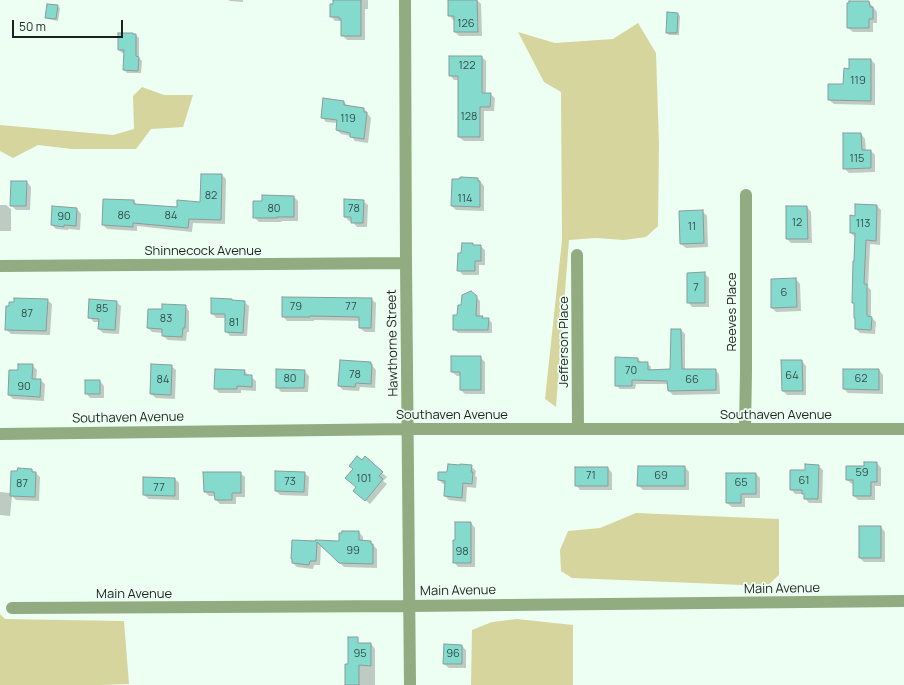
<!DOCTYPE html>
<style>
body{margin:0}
#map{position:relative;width:904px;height:685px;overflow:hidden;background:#edfef3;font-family:Manrope,sans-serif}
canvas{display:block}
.scale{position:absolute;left:12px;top:20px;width:111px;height:18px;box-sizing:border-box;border:2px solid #1b211d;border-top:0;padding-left:5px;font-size:12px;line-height:14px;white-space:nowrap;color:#1b211d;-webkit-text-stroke:3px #edfef3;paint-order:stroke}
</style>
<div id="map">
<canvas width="904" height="685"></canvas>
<div class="scale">50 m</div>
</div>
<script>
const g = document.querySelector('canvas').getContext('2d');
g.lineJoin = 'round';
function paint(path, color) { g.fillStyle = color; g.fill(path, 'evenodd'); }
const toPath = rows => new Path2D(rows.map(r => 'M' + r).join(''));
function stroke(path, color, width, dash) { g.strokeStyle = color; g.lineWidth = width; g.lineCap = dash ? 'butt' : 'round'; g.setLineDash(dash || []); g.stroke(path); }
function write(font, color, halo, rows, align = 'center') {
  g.font = font + ' Manrope,sans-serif'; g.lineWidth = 3.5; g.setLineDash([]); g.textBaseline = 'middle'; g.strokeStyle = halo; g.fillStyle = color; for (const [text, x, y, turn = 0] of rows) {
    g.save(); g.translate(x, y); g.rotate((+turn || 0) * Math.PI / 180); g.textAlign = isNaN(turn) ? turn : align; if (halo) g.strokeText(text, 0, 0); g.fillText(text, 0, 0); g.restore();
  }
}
const green = toPath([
 [638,23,656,53,659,144,658,226,646,237,624,240,596,238,569,240,556,407,545,399,562,240,561,92,544,82,518,32,555,43,613,39],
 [142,87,164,95,193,95,183,127,151,129,136,149,72,149,38,145,13,158,0,151,0,125,113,135,134,129,133,96],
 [636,513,779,519,779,575,767,586,572,578,561,571,560,550,568,531,600,528],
 [0,614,5,619,124,621,129,684,100,685,0,685],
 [517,619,573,625,573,685,471,685,472,630,492,622]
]);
const shadow = toPath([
 [228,0,243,0,243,2,230,1],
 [334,0,368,0,368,9,365,9,365,40,347,40,342,35,342,21,335,21,331,16,334,5],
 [477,0,481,4,482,36,459,36,455,32,455,20,453,20,449,15],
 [869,2,877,12,877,23,873,23,873,32,853,32,848,28],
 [48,5,58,6,60,8,58,21,48,19,46,17],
 [668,13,678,14,680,16,679,35,669,35,667,33],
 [134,35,136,35,139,38,139,58,142,61,141,73,127,73,124,70,125,53,122,53,119,50],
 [482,57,486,61,486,94,490,94,495,98,494,111,484,111,484,141,464,141,459,137,459,80,454,80,450,75],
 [871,60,875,64,875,105,834,104,829,100,844,85,850,70],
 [344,102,348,106,364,109,371,118,368,143,355,141,351,136,341,134,337,130,338,123,326,122,322,117],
 [861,134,865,139,866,151,871,151,875,155,875,172,849,173,844,168],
 [222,175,226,179,225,224,193,223,192,232,137,226,137,231,107,229,103,225,134,201,137,205,177,208,201,203],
 [478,179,484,186,484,211,456,210,452,206,453,180],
 [27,182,31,187,30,210,16,210,11,205],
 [294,197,298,201,298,221,282,221,281,222,259,222,254,217,263,202],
 [363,201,368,205,367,227,357,227,352,221,349,221,345,217],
 [0,205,6,205,11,209,11,231,0,231],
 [877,206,881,210,880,245,870,244,868,287,871,290,871,317,876,322,875,334,860,333,856,329,856,319,855,318,855,304,853,302,855,237,851,233,856,217],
 [807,207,811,212,812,243,791,243,787,239],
 [77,209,81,214,80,230,68,229,68,230,56,229,52,225],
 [702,211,707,216,708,247,686,248,681,244],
 [463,244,473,244,475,246,480,246,485,250,485,265,479,265,479,275,463,275,458,270,462,254],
 [704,273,709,278,709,307,692,307,688,302],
 [796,279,800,284,801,311,776,312,772,308],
 [476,297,480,301,480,317,482,317,484,319,488,319,492,323,492,333,458,333,454,329],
 [371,299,376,303,375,332,365,332,360,328,360,321,314,320,314,321,287,321,283,316],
 [47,300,52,304,50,335,11,334,6,329],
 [116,302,121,306,119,334,103,333,99,329,99,322,94,322,89,317],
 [244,302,249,306,247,336,230,336,226,331,226,318,216,318,212,313],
 [185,306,189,311,189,332,187,332,186,341,168,340,163,336,163,333,152,332,148,328],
 [681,330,685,334,685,370,715,370,719,374,720,394,673,395,668,390,668,384,636,384,635,389,620,389,616,385,638,359,642,363,647,363,651,367,651,371,671,370],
 [452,357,480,357,485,362,485,394,465,394,461,390,461,376,457,376,452,372],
 [802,361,806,366,806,395,787,395,783,391],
 [370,363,376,370,375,388,360,387,359,391,343,390,339,386],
 [32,365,37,370,36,380,40,380,45,384,44,401,13,399,9,395,19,372],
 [171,366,176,370,175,399,156,398,151,394],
 [879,370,883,375,883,394,848,393,844,389],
 [244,371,256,381,256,391,241,390,241,393,219,393,215,388],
 [304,371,309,376,308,392,281,392,277,387],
 [86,381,100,381,104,386,104,398,90,398,86,393],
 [877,463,881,468,881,486,875,486,875,500,858,500,854,496,854,484,852,484,847,480,865,467],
 [471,466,476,471,475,476,477,477,476,488,467,487,466,502,449,500,445,496,446,484,443,484,439,480,448,473],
 [818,466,823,470,822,503,809,503,805,498,805,495,803,494,795,494,791,489,806,471],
 [685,467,689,472,689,490,643,490,638,485],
 [608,468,612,473,612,490,580,490,576,485],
 [32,470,40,477,39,501,16,500,12,496,10,516,0,515,0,492,10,493,12,494],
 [240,473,245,477,245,497,236,497,236,504,220,504,216,500,215,496,209,496,205,492],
 [304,473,309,477,308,496,280,495,276,491],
 [382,473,387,477,383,481,387,484,370,504,359,495,357,488],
 [756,474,760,478,760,498,745,498,745,507,732,507,727,503],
 [175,479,179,483,179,500,149,499,144,495],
 [471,523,475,528,475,567,458,567,454,562],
 [860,527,881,527,885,532,885,562,864,562,860,558],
 [359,532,363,537,363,542,370,542,377,549,377,568,344,567,321,545,320,565,314,565,313,569,297,567,293,563,293,541,319,543,340,542],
 [349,644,371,644,375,649,375,685,346,685,349,665],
 [462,646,466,650,466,668,449,668,444,664]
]);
const building = toPath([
 [333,0,361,0,361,36,341,36,341,19,339,19,339,17,330,17,330,4,333,4,333,0],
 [448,0,477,0,478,32,454,32,454,16,448,16,448,0],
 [849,1,869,1,870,7,873,7,873,19,869,19,869,28,847,28,847,3,849,3,849,1],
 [47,4,58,5,56,19,45,18,47,4],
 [667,12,678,13,677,33,666,33,667,12],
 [118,33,133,33,133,34,136,34,136,56,139,57,138,71,123,70,124,50,118,50,118,33],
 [449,56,482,56,482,93,491,93,490,107,480,107,480,137,458,137,458,76,449,76,449,56],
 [849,59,871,59,871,101,828,100,828,84,843,84,844,68,849,69,849,59],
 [323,98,344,101,344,105,364,108,364,112,367,112,364,139,350,137,350,133,336,130,337,120,321,118,323,98],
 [843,133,861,133,862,150,871,150,871,168,843,169,843,133],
 [201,174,222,174,221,220,189,219,188,228,133,223,133,227,102,225,103,199,134,200,134,204,177,207,177,200,200,202,201,174],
 [461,177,478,178,478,181,480,181,480,207,451,206,452,179,459,179,459,178,461,178,461,177],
 [11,181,27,181,26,206,10,206,11,181],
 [262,195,294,196,294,217,277,217,277,218,253,218,253,201,262,201,262,195],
 [344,199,364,200,363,223,351,223,351,217,344,217,344,199],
 [855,204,877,205,876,241,866,240,864,284,867,284,867,316,872,317,871,330,855,329,855,318,854,318,854,303,852,303,853,261,854,261,855,233,850,233,850,215,855,216,855,204],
 [52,206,77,208,76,226,64,225,64,227,51,225,52,206],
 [786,206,807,206,808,239,786,239,786,206],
 [703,210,704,243,680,244,679,211,703,210],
 [462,243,473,243,473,245,481,245,481,261,475,261,475,271,457,271,458,253,461,253,462,243],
 [705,272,705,303,687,303,687,273,705,272],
 [796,278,797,307,771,308,771,279,796,278],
 [471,291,477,296,476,316,483,316,482,318,489,318,488,330,453,330,453,315,457,315,458,305,461,305,462,295,471,291],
 [282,297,372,298,371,328,359,328,359,317,310,316,310,317,282,317,282,297],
 [14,298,48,299,46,331,5,330,6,306,9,306,9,302,14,302,14,298],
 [211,298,232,299,232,300,245,301,243,333,225,332,225,314,211,314,211,298],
 [89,299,117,301,115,330,98,329,99,319,88,318,89,299],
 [162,304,186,305,185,328,183,328,182,337,162,336,162,329,147,328,148,309,162,309,162,304],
 [671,329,681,329,682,369,716,369,716,390,668,391,667,381,632,380,632,386,615,386,615,357,638,358,638,362,648,362,648,370,670,369,671,329],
 [451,356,481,356,481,390,460,390,460,372,451,372,451,356],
 [340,360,371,362,370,364,372,364,371,384,356,383,355,387,338,386,340,360],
 [781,360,802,360,803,391,782,391,781,360],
 [18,364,33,364,32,379,41,379,40,397,8,395,9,370,18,370,18,364],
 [151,364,172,365,171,395,150,394,151,364],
 [215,369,245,370,244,375,252,375,252,387,237,386,237,389,214,389,215,369],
 [276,369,305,370,304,388,276,388,276,369],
 [843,369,879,369,879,390,843,389,843,369],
 [85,380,100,380,100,394,85,394,85,380],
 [357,456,362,460,365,456,383,472,379,476,383,479,365,501,353,491,356,487,345,478,353,469,349,466,357,456],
 [864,462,877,462,877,482,871,482,871,496,853,496,853,480,846,480,846,466,864,466,864,462],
 [448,464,460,465,460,464,472,465,471,472,473,472,472,484,463,483,462,498,444,496,445,481,438,480,438,472,447,472,448,464],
 [805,464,819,465,818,499,804,499,804,494,802,494,802,490,790,490,790,470,805,470,805,464],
 [638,466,685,466,685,486,637,486,638,466],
 [575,467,608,467,608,486,575,486,575,467],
 [18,468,32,469,32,472,36,472,35,497,10,496,11,471,17,471,18,468],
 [275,471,305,472,304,492,275,491,275,471],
 [203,472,241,472,241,493,232,493,232,500,215,500,214,492,204,492,203,472],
 [726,473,756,473,756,494,741,494,741,503,726,503,726,473],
 [143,477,175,478,175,496,143,495,143,477],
 [455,522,471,522,471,563,453,563,453,540,455,540,455,522],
 [859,526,881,526,881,558,859,558,859,526],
 [342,531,359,531,359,540,371,541,371,544,373,544,373,564,339,563,317,542,316,561,310,561,309,565,292,563,292,559,291,559,292,540,316,541,315,540,339,541,339,533,342,533,342,531],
 [348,637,358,637,358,643,371,643,371,666,359,665,359,685,345,685,345,664,348,664,348,637],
 [444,644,462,645,462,664,443,664,444,644]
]);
const minor = toPath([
 [405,0,406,263,410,685],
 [577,255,578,429],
 [0,266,406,263],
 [745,429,746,371,746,195],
 [0,434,408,429,904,429],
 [12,608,409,606,904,601]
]);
const numberNames = [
 ["126",466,24],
 ["122",467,66],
 ["119",858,81],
 ["128",469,117],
 ["119",348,119],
 ["115",857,159],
 ["82",211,196],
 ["114",465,199],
 ["80",274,209],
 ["78",354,209],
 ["86",124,216],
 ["84",171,216],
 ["90",64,217],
 ["12",797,223],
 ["113",863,224],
 ["11",692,227],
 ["7",696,288],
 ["6",784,293],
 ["79",296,307],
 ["77",351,307],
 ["85",102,309],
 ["87",27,314],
 ["83",166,319],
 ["81",234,323],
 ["70",631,371],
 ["78",355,375],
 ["64",792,376],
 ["80",290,379],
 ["62",861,379],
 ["84",163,380],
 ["66",692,380],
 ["90",24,387],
 ["59",862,473],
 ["71",591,476],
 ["69",661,476],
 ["101",364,479],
 ["61",804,481],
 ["73",290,482],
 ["65",741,483],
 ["87",22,484],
 ["77",159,488],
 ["99",353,551],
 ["98",462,552],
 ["95",360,654],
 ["96",453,654]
];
const streetNames = [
 ["Shinnecock Avenue",203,251],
 ["Reeves Place",732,312,-90],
 ["Jefferson Place",564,342,-90],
 ["Hawthorne Street",393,343,-91],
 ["Southaven Avenue",452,415],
 ["Southaven Avenue",776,415],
 ["Southaven Avenue",128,418,-1],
 ["Main Avenue",782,589,-1],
 ["Main Avenue",458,591,-1],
 ["Main Avenue",134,594]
];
paint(green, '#d7d59e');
paint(shadow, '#0003');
paint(building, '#83dacd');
stroke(building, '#899d99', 1);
stroke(minor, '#93ab80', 12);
write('11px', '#354f49', null, numberNames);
write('13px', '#1b211d', '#edfef3', streetNames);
</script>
